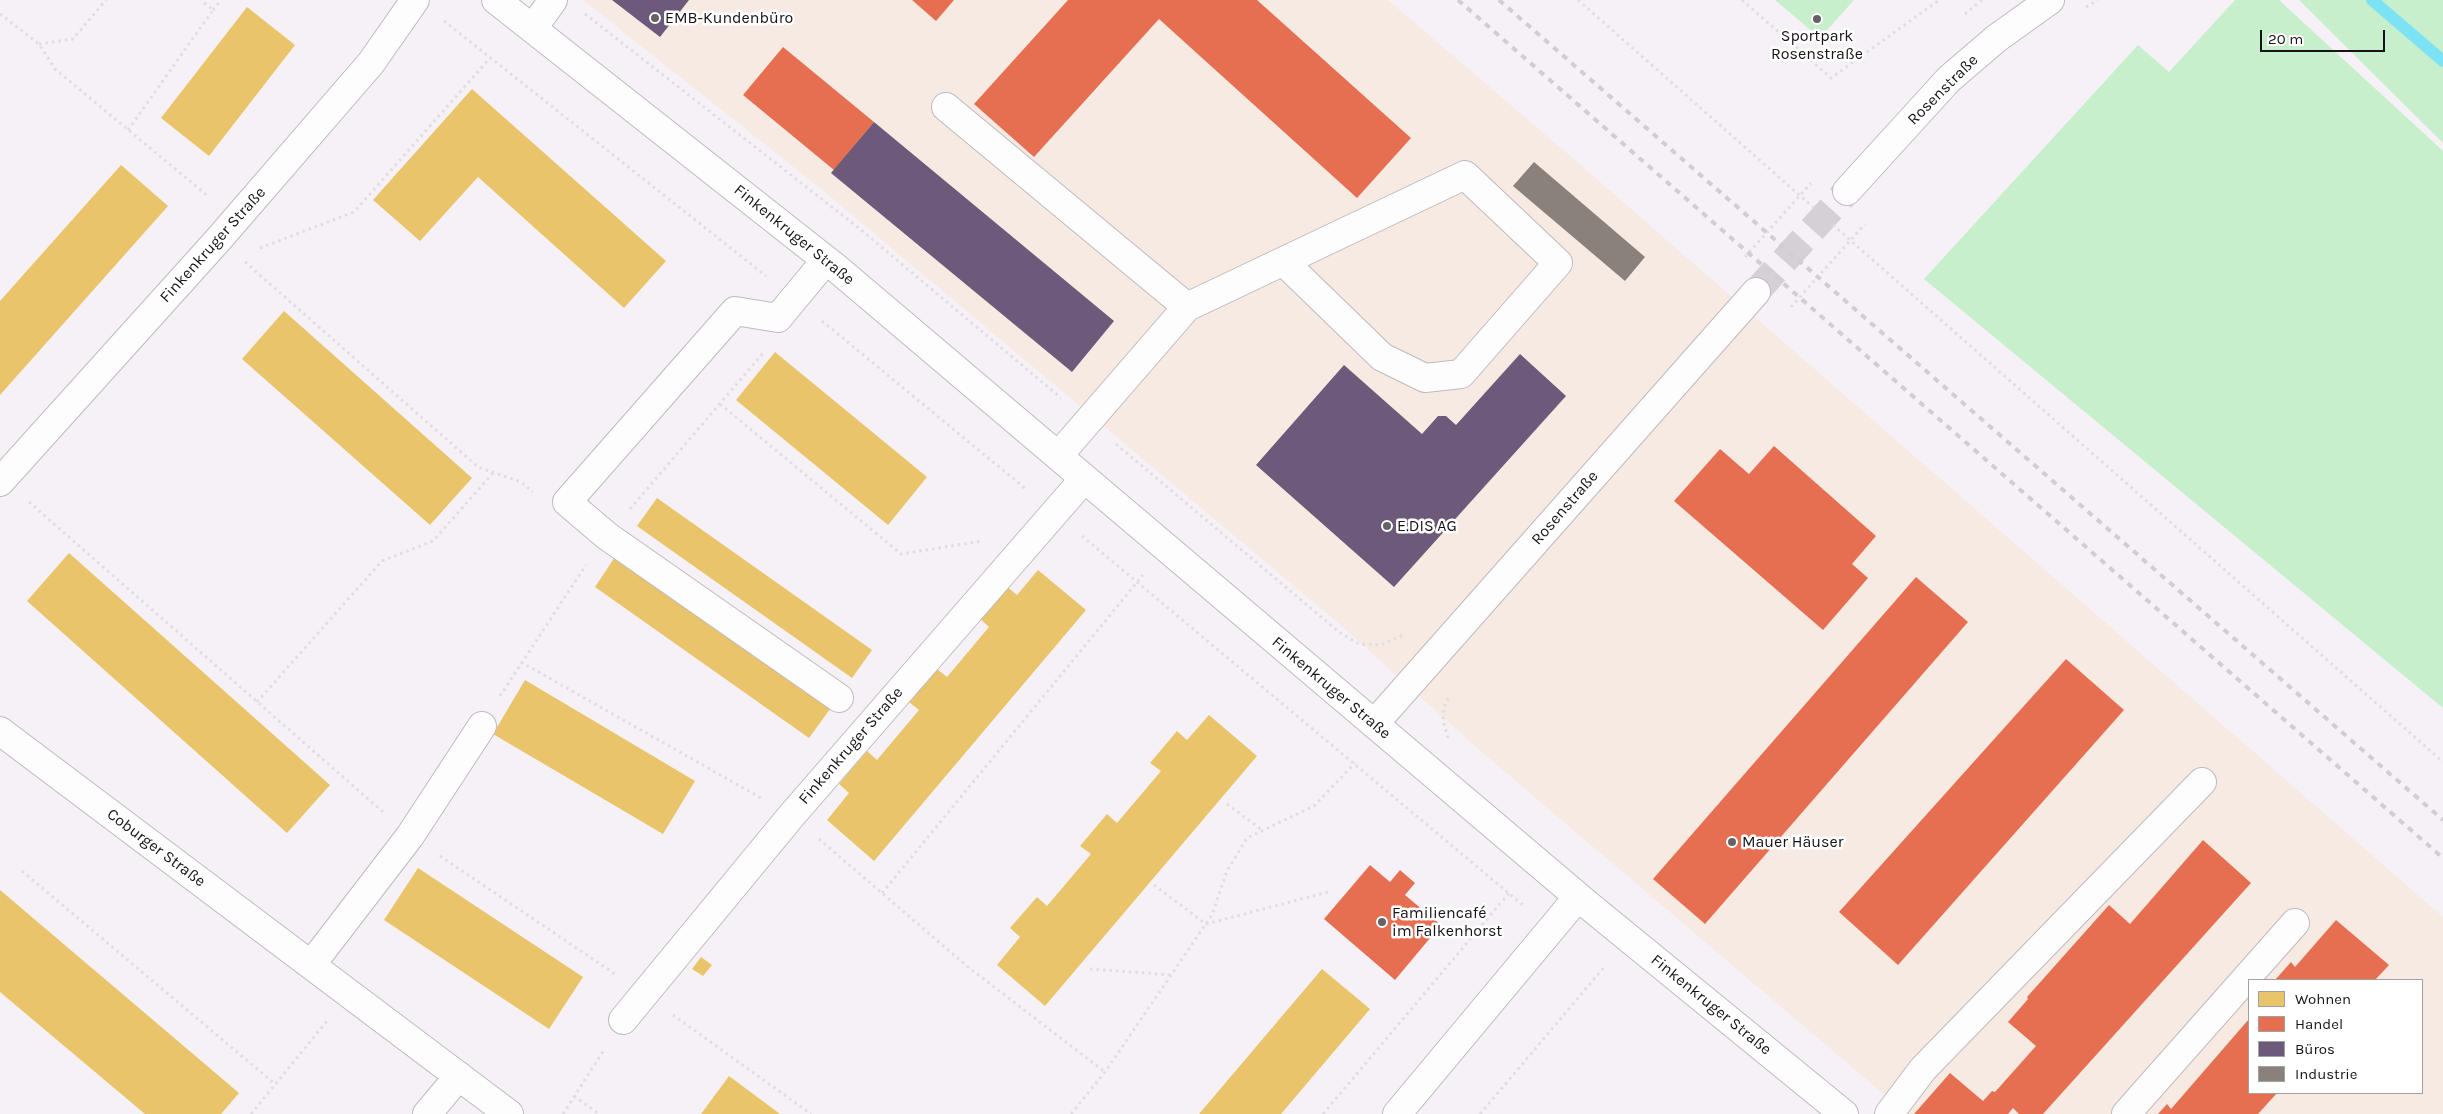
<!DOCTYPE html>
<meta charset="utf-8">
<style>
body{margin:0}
#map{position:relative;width:2443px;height:1114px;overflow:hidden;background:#f6f1f6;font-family:Karla,sans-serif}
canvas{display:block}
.legend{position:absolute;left:2248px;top:979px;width:175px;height:115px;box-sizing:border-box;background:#fff;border:1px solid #a2a1a2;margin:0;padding:6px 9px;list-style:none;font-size:15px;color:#171317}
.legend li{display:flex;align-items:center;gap:10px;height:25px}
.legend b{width:25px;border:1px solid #a2a1a2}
.scale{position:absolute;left:2260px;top:30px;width:125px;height:22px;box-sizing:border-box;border:2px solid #171317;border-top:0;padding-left:6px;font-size:15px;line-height:18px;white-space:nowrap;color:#171317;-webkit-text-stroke:4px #fff;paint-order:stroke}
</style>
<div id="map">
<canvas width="2443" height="1114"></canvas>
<ul class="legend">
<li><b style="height:14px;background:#e9c46a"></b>Wohnen</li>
<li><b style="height:14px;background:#e76f51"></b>Handel</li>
<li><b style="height:14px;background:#6d597a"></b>Büros</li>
<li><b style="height:14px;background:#8a817c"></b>Industrie</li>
</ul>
<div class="scale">20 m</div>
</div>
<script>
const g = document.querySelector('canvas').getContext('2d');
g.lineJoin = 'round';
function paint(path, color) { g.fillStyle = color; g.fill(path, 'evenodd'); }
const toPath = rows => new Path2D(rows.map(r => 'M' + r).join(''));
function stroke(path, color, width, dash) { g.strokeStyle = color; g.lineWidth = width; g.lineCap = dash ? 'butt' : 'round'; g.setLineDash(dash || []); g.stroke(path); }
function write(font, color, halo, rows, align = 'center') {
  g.font = font + ' Karla,sans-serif'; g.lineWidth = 5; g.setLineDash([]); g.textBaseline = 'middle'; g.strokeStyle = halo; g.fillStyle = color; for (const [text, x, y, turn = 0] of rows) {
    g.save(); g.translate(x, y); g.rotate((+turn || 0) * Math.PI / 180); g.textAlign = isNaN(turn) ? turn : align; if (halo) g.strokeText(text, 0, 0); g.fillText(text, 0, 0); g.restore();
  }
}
const commercial = toPath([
 [583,0,1388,0,1576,161,2443,917,2443,1114,1907,1114,1484,754,1337,622,820,188],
 [2249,980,2422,980,2422,1093,2249,1093]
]);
const green = toPath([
 [1775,0,1854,0,1820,38],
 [2235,0,2279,0,2443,151,2443,708,1924,279,2138,45,2169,72],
 [2299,0,2443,0,2443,143]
]);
const homes = toPath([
 [247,7,295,45,209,156,161,118],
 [472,89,666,261,624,308,478,177,420,241,373,200],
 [121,165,168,206,0,395,0,301],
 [284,311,472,478,430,525,242,359],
 [775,352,927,477,888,525,736,400],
 [657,498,872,650,852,678,637,526],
 [69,553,330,785,287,833,27,601],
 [615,557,830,709,809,738,595,587],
 [1038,570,1086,610,874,861,827,820,849,793,839,784,867,751,877,760,919,710,909,702,937,669,947,677,989,627,979,618,1006,586,1017,595],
 [525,680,695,781,663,834,493,734],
 [1209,715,1257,756,1045,1006,997,965,1020,937,1010,928,1037,897,1047,906,1091,854,1080,846,1107,814,1117,823,1161,771,1150,763,1177,731,1187,740],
 [418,868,583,977,549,1029,384,920],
 [0,890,239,1093,221,1114,145,1114,0,992],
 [701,957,712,965,703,976,692,969],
 [1322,969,1370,1009,1281,1114,1199,1114],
 [729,1076,780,1114,701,1114]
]);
const shops = toPath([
 [912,0,954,0,936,21],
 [1068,0,1257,0,1411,138,1357,198,1159,19,1034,157,974,104],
 [783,47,874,122,834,170,743,95],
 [1774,446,1876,536,1852,564,1868,578,1823,630,1674,501,1720,449,1749,474],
 [1916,577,1968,622,1705,924,1653,879],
 [2066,659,2124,710,1898,965,1839,912],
 [2203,840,2251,883,2043,1114,2019,1114,2013,1108,2008,1114,1914,1114,1950,1073,1983,1101,1992,1091,1995,1092,2036,1046,2008,1022,2028,999,2027,997,2109,905,2130,924],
 [1370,865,1390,882,1400,870,1415,883,1405,895,1441,925,1395,980,1324,919],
 [2336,920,2389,965,2375,980,2275,980,2291,962,2295,967],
 [2249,1019,2249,1093,2277,1093,2258,1114,2158,1114,2167,1104,2171,1109]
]);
const offices = toPath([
 [612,0,689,0,660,37],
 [874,122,1114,321,1072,372,831,173],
 [1520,354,1566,396,1394,587,1256,465,1344,365,1422,434,1438,416,1446,416,1456,425]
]);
const industry = toPath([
 [1534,162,1645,257,1625,281,1513,186]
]);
const stream = toPath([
 [2372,0,2443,61]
]);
const minorTunnel = toPath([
 [1756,292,1847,191]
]);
const path = toPath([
 [1578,0,1814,208],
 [1742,0,1831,78,1939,0],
 [2086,7,2098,0],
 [213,10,221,0],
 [0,14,39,44,55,69,209,197],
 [585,14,860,229,1061,398],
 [1965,14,1982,0],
 [444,21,766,276],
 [39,44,73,39,106,0],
 [128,130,213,10,201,0],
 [1833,225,2443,762],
 [260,248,354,212,490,58],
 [1745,257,1811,183],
 [245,262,478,467,521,482,533,492],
 [1791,307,1865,224],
 [822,321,1027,490],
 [720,404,901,554,982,541],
 [1116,444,1339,632,1359,644,1381,645,1403,635],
 [29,502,383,812],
 [630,509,764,352],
 [1082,536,1524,906],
 [521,662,761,798],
 [500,696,586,565],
 [257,702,382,561,433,541,493,473],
 [1448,738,1443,720,1444,707,1449,696],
 [1227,804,1262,830],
 [819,839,968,967,1105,1072],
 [440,856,615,974],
 [22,871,275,1084],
 [1154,885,1206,924,1328,892],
 [882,893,1143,575],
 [1090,969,1171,975],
 [673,1015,811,1114],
 [574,1096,599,1114],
 [251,1114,327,1021],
 [563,1114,604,1050],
 [1071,1114,1105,1072,1212,915,1227,871,1247,838,1314,806,1355,763],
 [1323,1114,1509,893],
 [1480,1114,1606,965]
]);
const minor = toPath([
 [496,0,835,267,1588,905,1844,1114],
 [533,28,553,0],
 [946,107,1187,307],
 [1847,191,1949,79,1997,38,2050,0],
 [826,260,778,318,735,311,567,502,607,536,839,698],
 [1058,456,1187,307,1465,175,1558,263,1461,374,1425,378,1382,357,1284,262],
 [0,482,218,240,371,63,415,0],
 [1374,724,1756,292],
 [0,731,509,1114],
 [311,965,410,836,482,726],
 [623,1020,792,815,1084,479],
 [427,1114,459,1076],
 [1397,1114,1578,897],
 [1889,1114,1923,1069,2202,782],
 [2126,1114,2295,923]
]);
const rail = toPath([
 [1458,0,2443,858],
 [1499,0,2443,820]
]);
const markers = [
 [655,18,5,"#656165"],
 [1817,19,5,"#656165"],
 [1387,526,5,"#656165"],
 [1732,842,5,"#656165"],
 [1382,922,5,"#656165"]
];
const poiNames = [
 ["EMB-Kundenbüro",665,18],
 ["Sportpark",1817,36,"center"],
 ["Rosenstraße",1817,54,"center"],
 ["E.DIS AG",1397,526],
 ["Mauer Häuser",1742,842],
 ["Familiencafé",1392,913],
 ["im Falkenhorst",1392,931]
];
const streetNames = [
 ["Rosenstraße",1943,90,-45],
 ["Finkenkruger Straße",794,235,39],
 ["Finkenkruger Straße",213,245,-48],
 ["Rosenstraße",1565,508,-49],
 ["Finkenkruger Straße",1331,688,40],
 ["Finkenkruger Straße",851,746,-49],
 ["Coburger Straße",156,848,37],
 ["Finkenkruger Straße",1711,1005,39]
];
paint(commercial, '#f7eae3');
paint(green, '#c7efcc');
paint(homes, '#e9c46a');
paint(shops, '#e76f51');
paint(offices, '#6d597a');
paint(industry, '#8a817c');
stroke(stream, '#7de2f3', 12);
stroke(minorTunnel, '#d5d0d5', 28, [28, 14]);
stroke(minor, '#bebabe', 30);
stroke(path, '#e0dde0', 3, [2.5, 4]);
stroke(minor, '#fefdfe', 28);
stroke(rail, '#d0ced0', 4, [6, 6]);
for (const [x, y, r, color] of markers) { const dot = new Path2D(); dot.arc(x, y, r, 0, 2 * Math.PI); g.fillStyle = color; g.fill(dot); stroke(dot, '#fff', 2); }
write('16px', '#171317', '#fff', poiNames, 'left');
write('16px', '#171317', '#fff', streetNames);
</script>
